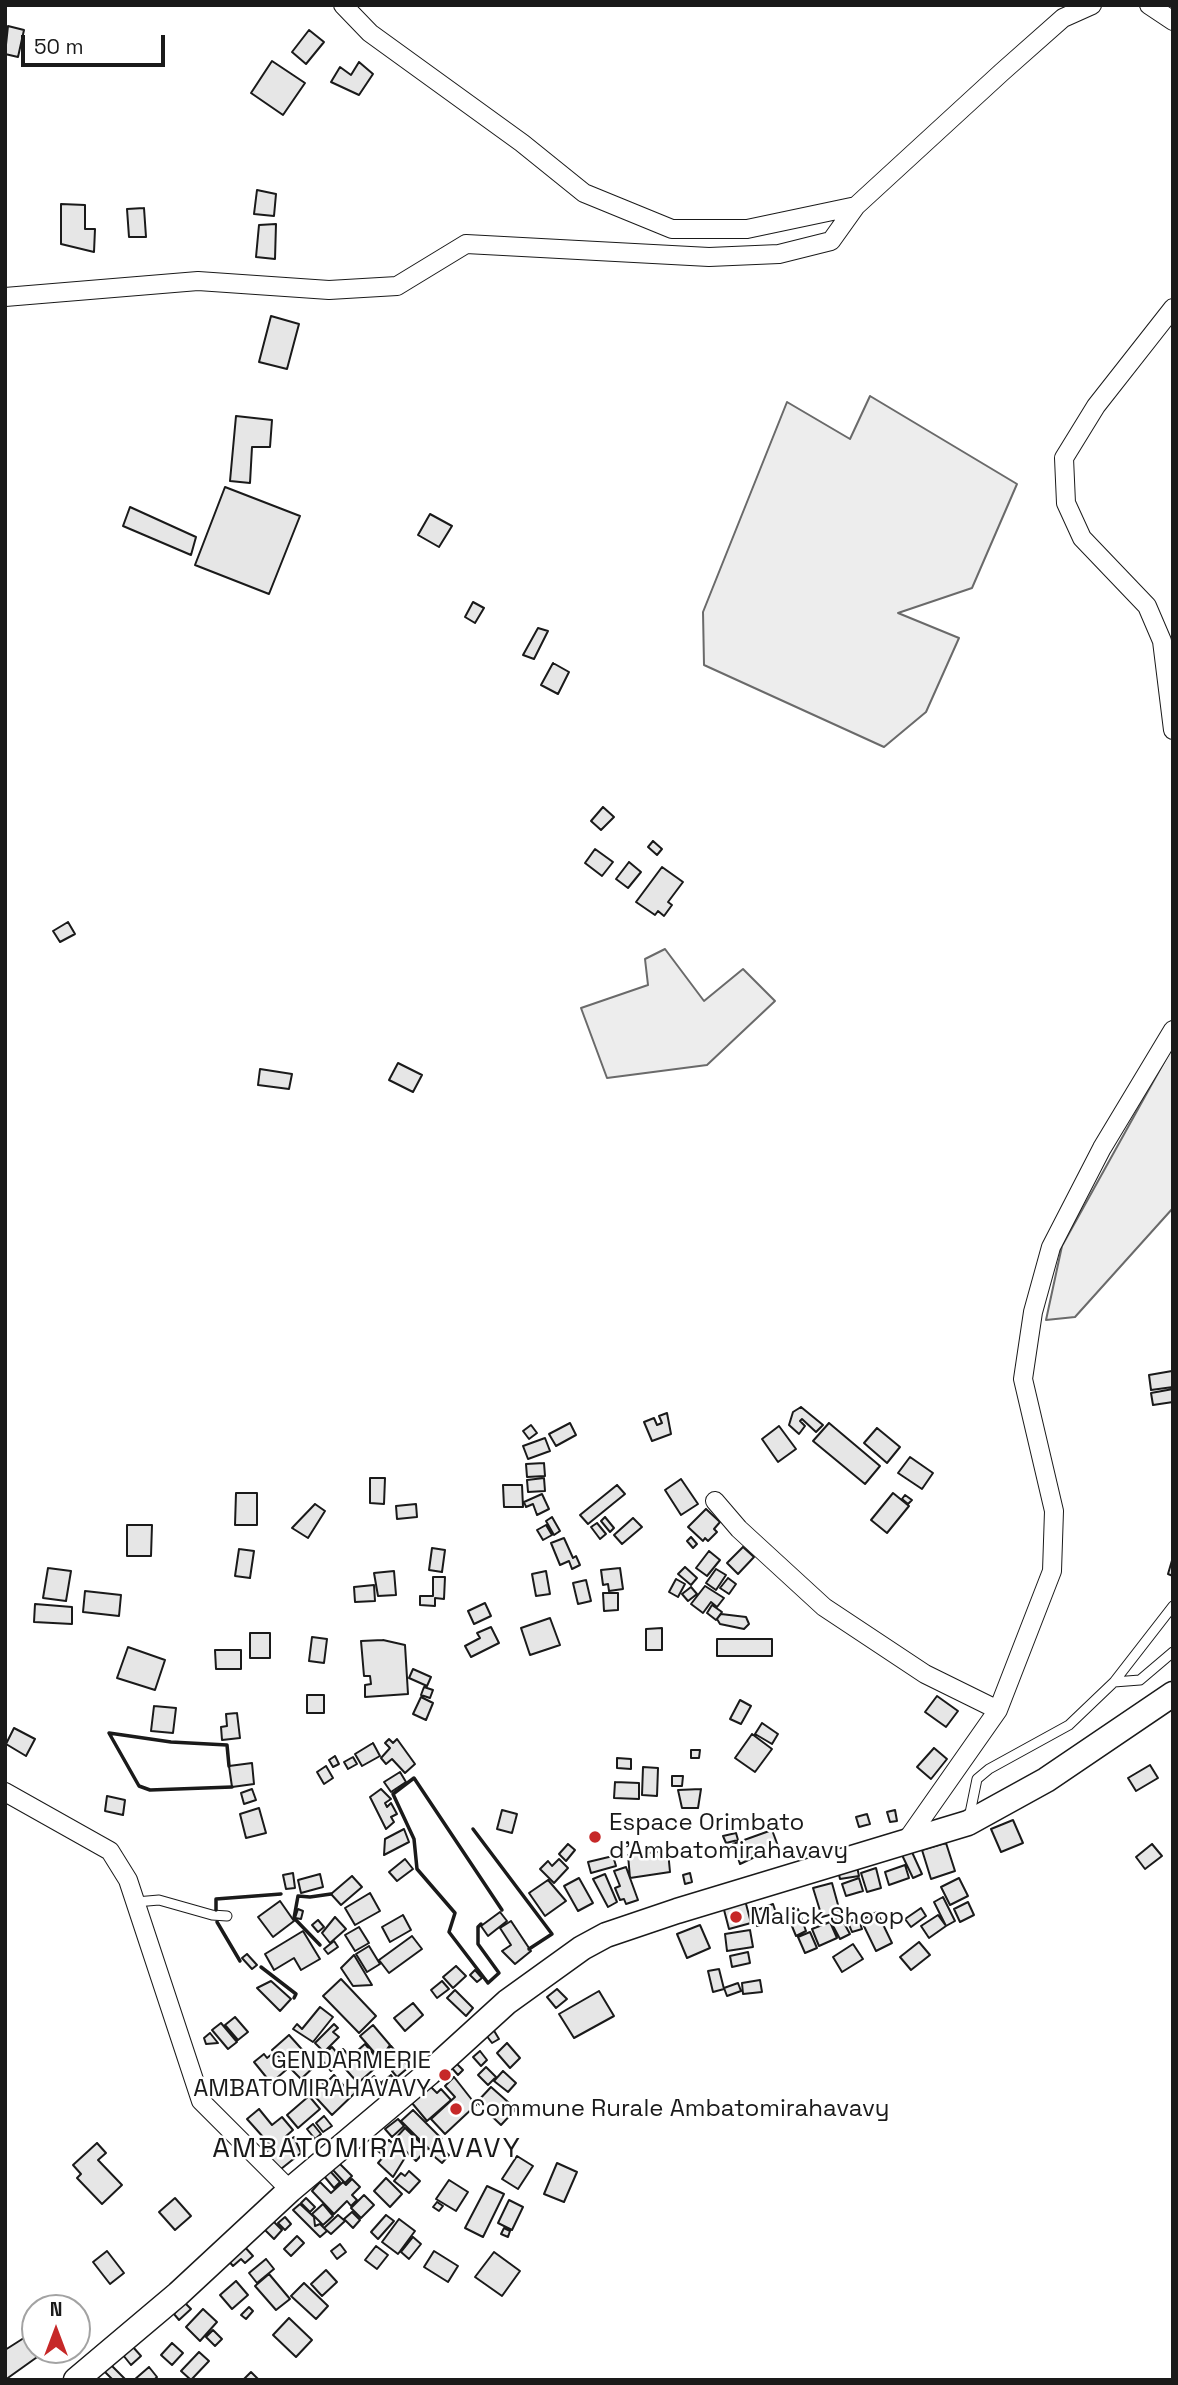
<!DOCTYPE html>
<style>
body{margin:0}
#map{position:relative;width:1178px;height:2385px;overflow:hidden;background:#fff;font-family:"Space Grotesk",sans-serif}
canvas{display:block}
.frame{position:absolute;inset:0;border:7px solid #1a1a1a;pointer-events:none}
.north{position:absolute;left:21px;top:2294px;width:70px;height:70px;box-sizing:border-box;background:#fff;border:2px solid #a3a3a3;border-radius:50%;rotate:0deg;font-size:19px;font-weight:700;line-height:28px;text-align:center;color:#1a1a1a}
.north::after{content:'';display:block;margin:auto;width:24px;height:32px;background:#c62828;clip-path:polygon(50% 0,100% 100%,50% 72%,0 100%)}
.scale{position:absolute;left:21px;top:35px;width:144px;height:32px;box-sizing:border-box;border:4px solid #1a1a1a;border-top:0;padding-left:9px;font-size:21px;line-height:24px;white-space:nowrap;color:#1a1a1a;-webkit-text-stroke:5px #fff;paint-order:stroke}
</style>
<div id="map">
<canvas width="1178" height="2385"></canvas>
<div class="frame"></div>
<div class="north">N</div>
<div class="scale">50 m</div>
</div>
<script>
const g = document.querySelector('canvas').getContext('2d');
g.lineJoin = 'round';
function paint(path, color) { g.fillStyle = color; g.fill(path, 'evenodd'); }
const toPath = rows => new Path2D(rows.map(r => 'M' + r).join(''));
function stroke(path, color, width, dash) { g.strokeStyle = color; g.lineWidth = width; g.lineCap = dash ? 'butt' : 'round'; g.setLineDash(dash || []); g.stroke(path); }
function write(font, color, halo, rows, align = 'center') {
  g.font = font + ' "Space Grotesk",sans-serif'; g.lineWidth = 5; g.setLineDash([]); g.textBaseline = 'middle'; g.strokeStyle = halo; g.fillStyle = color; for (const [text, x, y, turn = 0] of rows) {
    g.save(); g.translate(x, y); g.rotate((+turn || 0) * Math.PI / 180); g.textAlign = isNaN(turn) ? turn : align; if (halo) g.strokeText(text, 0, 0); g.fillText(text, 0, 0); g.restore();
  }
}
const built = toPath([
 [870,396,1017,484,972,588,898,613,959,638,926,712,884,747,704,665,703,612,787,402,850,439,870,396],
 [665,949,704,1001,743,969,775,1001,707,1065,607,1078,581,1008,648,985,645,959,665,949],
 [1173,1046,1173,1208,1075,1317,1046,1320,1062,1246,1173,1046]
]);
const building = toPath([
 [8,26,24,30,18,57,5,54,8,26],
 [309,30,324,42,306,64,292,52,309,30],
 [272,61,305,83,283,115,251,93,272,61],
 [359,62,373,74,359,95,331,82,340,67,351,75,359,62],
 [257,190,276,194,274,216,254,214,257,190],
 [61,204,85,205,85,229,95,229,94,252,61,244,61,204],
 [144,208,146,237,129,237,127,209,144,208],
 [276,224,275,259,256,257,259,225,276,224],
 [271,316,299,324,287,369,259,362,271,316],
 [236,416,272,420,270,447,252,447,250,483,230,481,236,416],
 [225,487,300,516,269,594,195,565,225,487],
 [130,507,196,537,191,555,123,526,130,507],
 [430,514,452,526,439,547,418,535,430,514],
 [473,602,484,608,475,623,465,617,473,602],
 [538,628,548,631,534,659,523,655,538,628],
 [553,663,569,672,558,694,541,685,553,663],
 [603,807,614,817,601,830,591,821,603,807],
 [653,841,662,849,657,855,648,847,653,841],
 [595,849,613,862,602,876,585,863,595,849],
 [629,862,641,872,628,888,616,879,629,862],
 [662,867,683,882,668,902,672,905,664,916,658,911,655,915,636,902,662,867],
 [68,922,75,934,60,942,53,931,68,922],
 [398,1063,422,1075,413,1092,389,1080,398,1063],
 [260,1069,292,1074,289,1089,258,1085,260,1069],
 [1172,1371,1173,1387,1151,1390,1149,1375,1172,1371],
 [1173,1389,1173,1402,1153,1405,1151,1393,1173,1389],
 [801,1407,823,1425,816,1432,802,1419,800,1421,805,1426,799,1434,789,1425,793,1412,801,1407],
 [667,1413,671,1434,652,1441,644,1422,654,1418,657,1425,662,1423,659,1416,667,1413],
 [570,1423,576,1435,556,1446,549,1434,570,1423],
 [829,1423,880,1466,865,1484,813,1441,829,1423],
 [531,1425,537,1433,529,1439,523,1431,531,1425],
 [779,1426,796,1449,778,1462,762,1439,779,1426],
 [877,1428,900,1447,887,1463,864,1443,877,1428],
 [545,1438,550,1451,528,1459,523,1446,545,1438],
 [910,1457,933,1473,922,1489,898,1473,910,1457],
 [544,1463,545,1476,527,1477,526,1464,544,1463],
 [370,1478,385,1478,384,1504,370,1503,370,1478],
 [544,1478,545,1491,528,1492,527,1480,544,1478],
 [681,1479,698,1504,681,1515,665,1490,681,1479],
 [503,1485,522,1485,523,1507,504,1507,503,1485],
 [617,1485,625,1494,588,1524,580,1515,617,1485],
 [236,1493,257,1493,257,1525,235,1525,236,1493],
 [893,1493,909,1506,887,1533,871,1520,893,1493],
 [542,1494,549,1509,537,1515,533,1504,526,1507,524,1502,542,1494],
 [905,1495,912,1500,908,1504,902,1499,905,1495],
 [315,1504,325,1511,308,1538,292,1528,315,1504],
 [416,1504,417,1517,397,1519,396,1506,416,1504],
 [706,1509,720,1522,714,1529,717,1532,708,1541,705,1538,703,1541,688,1527,706,1509],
 [552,1517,560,1531,554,1535,546,1521,552,1517],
 [605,1517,614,1528,610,1532,601,1521,605,1517],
 [633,1518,642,1527,622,1544,614,1535,633,1518],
 [597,1523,606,1534,600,1539,591,1527,597,1523],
 [127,1525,152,1525,151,1556,127,1556,127,1525],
 [546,1525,552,1535,543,1540,537,1530,546,1525],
 [691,1537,697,1544,693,1548,687,1541,691,1537],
 [564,1538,573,1558,576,1556,580,1565,572,1569,569,1561,560,1565,551,1543,564,1538],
 [743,1547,754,1557,738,1574,727,1563,743,1547],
 [432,1548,445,1550,442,1572,429,1570,432,1548],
 [239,1549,254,1551,250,1578,235,1576,239,1549],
 [709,1551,720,1560,707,1576,696,1568,709,1551],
 [1173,1557,1173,1576,1168,1574,1173,1557],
 [685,1567,697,1578,691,1585,678,1574,685,1567],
 [48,1568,71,1571,66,1601,43,1598,48,1568],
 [620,1568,623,1589,609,1591,608,1584,603,1585,601,1570,620,1568],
 [716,1569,726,1575,716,1590,706,1583,716,1569],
 [394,1571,396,1595,378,1596,374,1573,394,1571],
 [546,1571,550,1594,536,1596,532,1574,546,1571],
 [433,1577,445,1577,444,1599,435,1598,435,1606,420,1605,420,1596,433,1596,433,1577],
 [728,1578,736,1584,729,1594,720,1588,728,1578],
 [676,1579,685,1584,678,1597,669,1592,676,1579],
 [586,1580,591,1601,578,1604,573,1583,586,1580],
 [374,1585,375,1601,355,1602,354,1587,374,1585],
 [705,1586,724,1598,717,1607,711,1602,703,1613,691,1604,705,1586],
 [691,1587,697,1594,688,1601,682,1594,691,1587],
 [85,1591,121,1595,119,1616,83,1612,85,1591],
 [603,1593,618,1593,618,1610,604,1611,603,1593],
 [485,1603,491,1616,474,1624,468,1611,485,1603],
 [35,1604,72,1607,72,1624,34,1622,35,1604],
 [712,1605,722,1612,716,1620,707,1613,712,1605],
 [721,1614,746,1617,749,1624,744,1629,720,1624,717,1619,721,1614],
 [550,1618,560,1645,530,1655,521,1628,550,1618],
 [491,1627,499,1643,471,1657,465,1646,480,1638,477,1633,491,1627],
 [662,1628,662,1650,646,1650,646,1629,662,1628],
 [250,1633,270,1633,270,1658,250,1658,250,1633],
 [312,1637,327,1639,324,1663,309,1661,312,1637],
 [717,1639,772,1639,772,1656,717,1656,717,1639],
 [383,1640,405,1645,408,1694,365,1697,365,1685,371,1684,370,1676,364,1676,361,1641,383,1640],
 [128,1647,165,1660,155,1690,117,1678,128,1647],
 [215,1650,241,1650,241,1669,216,1669,215,1650],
 [413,1669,431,1677,427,1686,409,1678,413,1669],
 [424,1687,433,1690,430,1698,421,1695,424,1687],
 [307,1695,324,1695,324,1713,307,1713,307,1695],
 [937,1696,958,1711,946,1727,925,1712,937,1696],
 [421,1697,433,1703,426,1720,413,1714,421,1697],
 [740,1700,751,1706,741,1724,730,1719,740,1700],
 [154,1706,176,1708,173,1733,151,1731,154,1706],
 [237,1713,240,1738,222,1740,221,1727,227,1726,226,1714,237,1713],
 [762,1723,778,1734,772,1744,755,1734,762,1723],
 [14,1728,35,1739,26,1756,6,1744,14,1728],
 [752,1734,772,1749,755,1772,735,1758,752,1734],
 [389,1739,393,1743,397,1739,415,1764,405,1773,392,1759,386,1764,381,1758,390,1748,385,1743,389,1739],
 [373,1743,380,1756,362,1766,355,1754,373,1743],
 [934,1748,947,1759,931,1779,917,1767,934,1748],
 [691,1750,700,1750,699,1758,691,1758,691,1750],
 [335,1756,339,1764,333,1767,329,1760,335,1756],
 [353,1757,357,1764,348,1769,344,1762,353,1757],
 [617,1758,631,1759,631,1769,617,1768,617,1758],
 [252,1763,254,1784,232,1787,229,1766,252,1763],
 [1150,1765,1158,1778,1136,1791,1128,1778,1150,1765],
 [326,1766,333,1778,324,1784,317,1772,326,1766],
 [643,1767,658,1768,657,1796,642,1795,643,1767],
 [400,1772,406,1782,391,1792,384,1782,400,1772],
 [672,1776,683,1776,682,1786,672,1786,672,1776],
 [615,1782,639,1783,639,1799,614,1798,615,1782],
 [252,1789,256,1800,244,1804,241,1793,252,1789],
 [381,1789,391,1799,385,1803,387,1807,391,1803,397,1814,391,1817,394,1822,386,1829,370,1797,381,1789],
 [701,1789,698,1808,682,1808,678,1790,701,1789],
 [107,1796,125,1800,123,1815,105,1811,107,1796],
 [259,1808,266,1833,246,1838,240,1814,259,1808],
 [502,1810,517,1814,512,1833,497,1829,502,1810],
 [895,1810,897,1821,890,1822,887,1812,895,1810],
 [867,1814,870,1824,859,1827,856,1817,867,1814],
 [1013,1820,1023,1843,1001,1852,991,1829,1013,1820],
 [404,1829,409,1842,384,1855,385,1839,404,1829],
 [772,1830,778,1846,740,1864,733,1844,772,1830],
 [736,1833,738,1840,726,1843,723,1836,736,1833],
 [946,1843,955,1871,931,1879,922,1850,946,1843],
 [568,1844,575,1850,566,1861,559,1854,568,1844],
 [1152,1844,1162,1856,1145,1869,1136,1857,1152,1844],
 [911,1850,922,1874,913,1878,902,1855,911,1850],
 [668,1851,670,1872,630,1878,628,1855,668,1851],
 [613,1856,616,1866,591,1873,588,1862,613,1856],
 [405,1859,413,1869,397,1881,389,1872,405,1859],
 [559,1859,568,1868,554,1883,540,1869,548,1861,552,1866,559,1859],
 [856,1862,859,1876,840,1879,837,1866,856,1862],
 [905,1865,909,1878,889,1885,885,1872,905,1865],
 [626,1867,638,1900,626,1904,624,1899,620,1900,615,1888,620,1886,614,1871,626,1867],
 [876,1868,881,1888,867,1892,861,1873,876,1868],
 [293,1873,295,1888,286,1889,283,1875,293,1873],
 [690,1873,692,1882,685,1884,683,1875,690,1873],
 [320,1874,323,1887,301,1893,298,1880,320,1874],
 [605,1874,617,1902,608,1907,593,1879,605,1874],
 [352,1876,362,1887,341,1905,331,1894,352,1876],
 [579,1878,593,1903,578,1911,564,1886,579,1878],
 [859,1878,863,1891,846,1896,842,1884,859,1878],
 [959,1878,968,1896,950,1905,941,1887,959,1878],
 [548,1880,566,1901,545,1916,529,1893,548,1880],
 [832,1883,840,1912,822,1917,813,1888,832,1883],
 [370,1893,380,1911,355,1925,345,1908,370,1893],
 [943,1897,955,1921,946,1926,934,1902,943,1897],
 [745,1900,751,1923,729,1929,723,1906,745,1900],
 [280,1901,294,1921,273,1937,258,1917,280,1901],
 [968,1902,974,1915,960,1922,954,1909,968,1902],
 [773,1904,778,1919,757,1926,752,1912,773,1904],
 [921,1908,926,1916,911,1927,905,1919,921,1908],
 [298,1909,303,1911,301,1919,295,1918,298,1909],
 [798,1909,806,1931,796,1936,787,1914,798,1909],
 [500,1912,507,1921,488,1936,481,1926,500,1912],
 [877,1912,892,1943,876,1951,861,1920,877,1912],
 [403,1915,411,1930,390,1942,382,1927,403,1915],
 [938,1915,946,1926,929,1938,921,1926,938,1915],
 [840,1916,850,1934,840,1939,831,1922,840,1916],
 [335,1917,346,1929,330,1943,322,1933,335,1917],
 [858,1918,862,1929,852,1932,848,1922,858,1918],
 [318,1920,324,1927,318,1932,312,1925,318,1920],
 [511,1921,531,1951,515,1964,502,1951,511,1945,500,1928,511,1921],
 [830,1922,837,1938,819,1946,812,1929,830,1922],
 [700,1925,710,1948,687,1958,677,1934,700,1925],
 [359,1927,369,1943,355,1951,345,1935,359,1927],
 [750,1930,753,1947,727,1951,725,1934,750,1930],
 [303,1931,320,1959,301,1970,294,1958,274,1970,265,1954,303,1931],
 [810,1932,817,1948,805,1953,798,1937,810,1932],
 [412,1936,422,1949,389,1973,379,1960,412,1936],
 [334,1941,338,1947,328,1954,324,1949,334,1941],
 [919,1942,930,1955,911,1970,900,1957,919,1942],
 [853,1944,863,1959,842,1972,833,1957,853,1944],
 [369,1946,380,1964,367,1972,356,1954,369,1946],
 [748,1952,750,1963,732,1967,730,1956,748,1952],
 [247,1954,257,1965,252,1969,242,1958,247,1954],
 [354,1955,372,1985,353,1986,341,1968,354,1955],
 [456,1966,466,1976,453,1988,443,1977,456,1966],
 [719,1969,724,1989,713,1992,708,1971,719,1969],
 [475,1970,482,1978,477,1982,470,1975,475,1970],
 [341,1979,376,2016,359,2033,323,1996,341,1979],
 [760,1980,762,1992,743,1994,742,1983,760,1980],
 [271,1981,291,1999,280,2011,257,1988,271,1981],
 [442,1981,449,1989,437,1998,431,1990,442,1981],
 [738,1983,741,1991,727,1996,724,1988,738,1983],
 [557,1989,567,1999,556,2008,547,1997,557,1989],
 [455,1990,473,2008,466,2016,447,1998,455,1990],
 [599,1991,614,2016,574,2038,559,2014,599,1991],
 [413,2003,423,2015,405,2031,394,2018,413,2003],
 [320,2007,333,2017,313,2042,293,2029,297,2024,302,2029,320,2007],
 [235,2017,248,2032,238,2040,225,2025,235,2017],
 [221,2023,237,2042,228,2049,212,2030,221,2023],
 [334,2024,338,2028,333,2032,339,2037,324,2052,315,2043,334,2024],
 [373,2025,390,2045,380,2059,360,2036,373,2025],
 [493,2029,499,2039,492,2043,486,2035,493,2029],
 [210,2033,218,2043,206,2044,204,2038,210,2033],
 [289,2035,316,2065,301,2079,272,2050,289,2035],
 [507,2043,520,2058,510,2068,497,2053,507,2043],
 [365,2044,381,2063,358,2083,340,2063,331,2071,320,2058,332,2047,338,2054,343,2049,350,2057,365,2044],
 [391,2046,409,2067,397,2077,392,2071,398,2066,397,2064,390,2069,383,2061,388,2056,385,2052,391,2046],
 [480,2051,487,2060,481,2066,473,2057,480,2051],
 [264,2054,267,2058,272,2054,286,2070,271,2083,254,2062,264,2054],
 [456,2063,463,2070,458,2075,451,2067,456,2063],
 [486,2067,496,2077,488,2085,478,2075,486,2067],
 [503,2071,516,2083,508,2092,494,2081,503,2071],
 [334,2075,344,2086,347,2083,356,2092,332,2115,310,2091,321,2081,324,2085,334,2075],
 [391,2075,394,2079,385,2086,382,2082,391,2075],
 [374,2076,382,2084,371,2094,364,2085,374,2076],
 [454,2077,476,2105,445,2134,431,2119,455,2097,445,2086,454,2077],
 [430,2086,437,2093,441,2089,451,2100,427,2121,412,2103,430,2086],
 [491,2087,516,2109,501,2125,477,2102,491,2087],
 [309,2096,320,2109,298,2128,287,2115,309,2096],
 [259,2109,272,2125,282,2117,293,2130,285,2137,289,2140,294,2137,301,2153,281,2169,265,2153,272,2147,247,2119,259,2109],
 [413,2110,442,2139,430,2150,401,2121,413,2110],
 [324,2116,332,2126,323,2132,316,2123,324,2116],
 [398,2119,404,2126,392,2137,385,2129,398,2119],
 [313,2124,321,2134,315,2139,307,2129,313,2124],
 [405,2128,427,2149,416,2161,394,2140,405,2128],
 [389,2140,406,2156,393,2177,378,2163,384,2156,378,2151,389,2140],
 [97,2143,106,2153,98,2160,122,2185,102,2204,77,2178,81,2174,73,2165,97,2143],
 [437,2145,449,2155,442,2163,430,2153,437,2145],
 [517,2156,533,2166,518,2189,502,2179,517,2156],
 [338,2162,352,2176,345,2183,332,2169,338,2162],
 [557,2163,577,2172,564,2202,544,2194,557,2163],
 [330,2171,340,2182,334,2188,324,2176,330,2171],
 [409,2171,420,2181,409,2193,394,2181,401,2173,405,2176,409,2171],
 [386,2178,402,2194,390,2207,374,2191,386,2178],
 [352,2179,360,2187,352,2195,357,2200,351,2206,347,2201,334,2214,312,2191,320,2182,331,2193,343,2182,346,2185,352,2179],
 [449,2180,468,2192,456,2211,436,2199,449,2180],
 [487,2186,504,2194,483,2237,465,2228,487,2186],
 [364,2195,374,2205,361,2218,351,2208,364,2195],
 [175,2198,191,2216,175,2230,159,2212,175,2198],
 [306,2198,315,2207,310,2212,301,2203,306,2198],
 [509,2200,523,2207,512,2230,498,2223,509,2200],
 [437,2202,443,2206,439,2211,433,2207,437,2202],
 [300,2204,314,2217,315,2226,320,2224,327,2231,320,2237,293,2210,300,2204],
 [323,2204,333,2216,323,2225,312,2214,323,2204],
 [352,2212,360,2220,353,2228,344,2219,352,2212],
 [338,2215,345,2221,331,2234,324,2228,338,2215],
 [386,2215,394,2221,378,2239,371,2232,386,2215],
 [285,2217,291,2224,285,2230,278,2223,285,2217],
 [399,2219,415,2231,398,2254,382,2242,399,2219],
 [273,2221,282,2230,274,2239,265,2230,273,2221],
 [504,2228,510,2231,508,2237,501,2234,504,2228],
 [297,2236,304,2243,291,2256,284,2249,297,2236],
 [413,2237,421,2244,409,2259,401,2252,413,2237],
 [340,2244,346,2252,337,2259,331,2251,340,2244],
 [243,2245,253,2256,245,2263,241,2259,233,2266,227,2259,243,2245],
 [376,2246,388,2255,377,2269,365,2260,376,2246],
 [107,2251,124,2273,110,2284,93,2262,107,2251],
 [434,2251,458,2266,448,2282,424,2267,434,2251],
 [494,2252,520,2271,502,2296,475,2277,494,2252],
 [266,2259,274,2269,257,2283,249,2273,266,2259],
 [326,2270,337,2282,322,2296,311,2284,326,2270],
 [269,2274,290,2299,276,2310,255,2286,269,2274],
 [236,2281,248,2295,232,2309,220,2295,236,2281],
 [304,2283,328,2306,316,2319,291,2296,304,2283],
 [54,2297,62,2308,40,2308,54,2297],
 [185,2303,191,2309,179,2320,174,2314,185,2303],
 [249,2307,253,2311,246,2319,241,2315,249,2307],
 [203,2309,217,2322,200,2341,186,2327,203,2309],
 [289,2318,312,2340,296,2357,273,2335,289,2318],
 [213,2330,222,2339,215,2346,206,2337,213,2330],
 [27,2336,40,2355,5,2380,5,2350,27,2336],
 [172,2343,183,2353,172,2365,161,2355,172,2343],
 [133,2347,141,2356,131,2365,123,2355,133,2347],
 [199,2352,209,2361,191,2380,181,2371,199,2352],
 [110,2364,126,2380,113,2380,104,2371,110,2364],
 [149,2367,157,2377,154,2380,134,2380,149,2367],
 [251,2372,259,2380,243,2380,251,2372]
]);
const lane = toPath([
 [1114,1682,1140,1680,1173,1652],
 [969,1818,977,1779,989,1769,1069,1725,1114,1682,1173,1606],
 [136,1902,159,1900,212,1915,227,1916]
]);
const street = toPath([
 [343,5,370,33,522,143,584,193,672,229,747,229,856,206],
 [1149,5,1173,21],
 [5,297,198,281,329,290,397,286,466,244,709,257,779,254,831,241,856,206,1002,72,1063,18,1092,5],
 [1173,308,1096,406,1064,458,1066,503,1082,538,1147,606,1162,641,1173,730],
 [715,1501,739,1529,824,1607,925,1674,998,1710],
 [5,1792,110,1851,128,1880,201,2101,290,2190],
 [904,1844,998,1710,1052,1571,1054,1511,1023,1379,1033,1312,1051,1247,1102,1148,1173,1030]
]);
const secondary = toPath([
 [76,2380,178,2294,290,2190,429,2073,507,2002,582,1948,606,1935,677,1911,968,1823,1046,1780,1173,1694]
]);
const wall = toPath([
 [229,1766,227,1745,171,1742,109,1733,139,1786,150,1790,232,1787],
 [473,1829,552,1934,529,1949],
 [216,1910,216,1899,281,1894],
 [217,1922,240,1961],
 [481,1924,478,1927,478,1944,499,1973,488,1983,449,1932,455,1913,417,1869,414,1839,393,1794,414,1778,502,1910],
 [320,1945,294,1918,298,1896,310,1897,331,1894],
 [261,1967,296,1994,294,1998]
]);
const markers = [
 [595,1837,7,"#c62828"],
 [736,1917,7,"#c62828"],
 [445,2075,7,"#c62828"],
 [456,2109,7,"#c62828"]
];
const poiNames = [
 ["Espace Orimbato",609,1823],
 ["d'Ambatomirahavavy",609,1851],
 ["Malick Shoop",750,1917],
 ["GENDARMERIE",431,2061,"right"],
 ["AMBATOMIRAHAVAVY",431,2089,"right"],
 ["Commune Rurale Ambatomirahavavy",470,2109]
];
const quarterNames = [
 ["AMBATOMIRAHAVAVY",367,2149]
];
paint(built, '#ededed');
stroke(built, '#6a6a6a', 2);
paint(building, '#e6e6e6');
stroke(building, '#1a1a1a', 2);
stroke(lane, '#1a1a1a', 11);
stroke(street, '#1a1a1a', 20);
stroke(secondary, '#1a1a1a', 27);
stroke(lane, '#fff', 9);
stroke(street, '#fff', 18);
stroke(secondary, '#fff', 24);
stroke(wall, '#1a1a1a', 3.5);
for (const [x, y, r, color] of markers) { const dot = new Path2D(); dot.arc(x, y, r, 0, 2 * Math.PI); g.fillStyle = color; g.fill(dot); stroke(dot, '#fff', 2.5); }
write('24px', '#1a1a1a', '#fff', poiNames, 'left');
g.letterSpacing = '2px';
write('28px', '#1a1a1a', '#fff', quarterNames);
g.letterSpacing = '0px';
</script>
